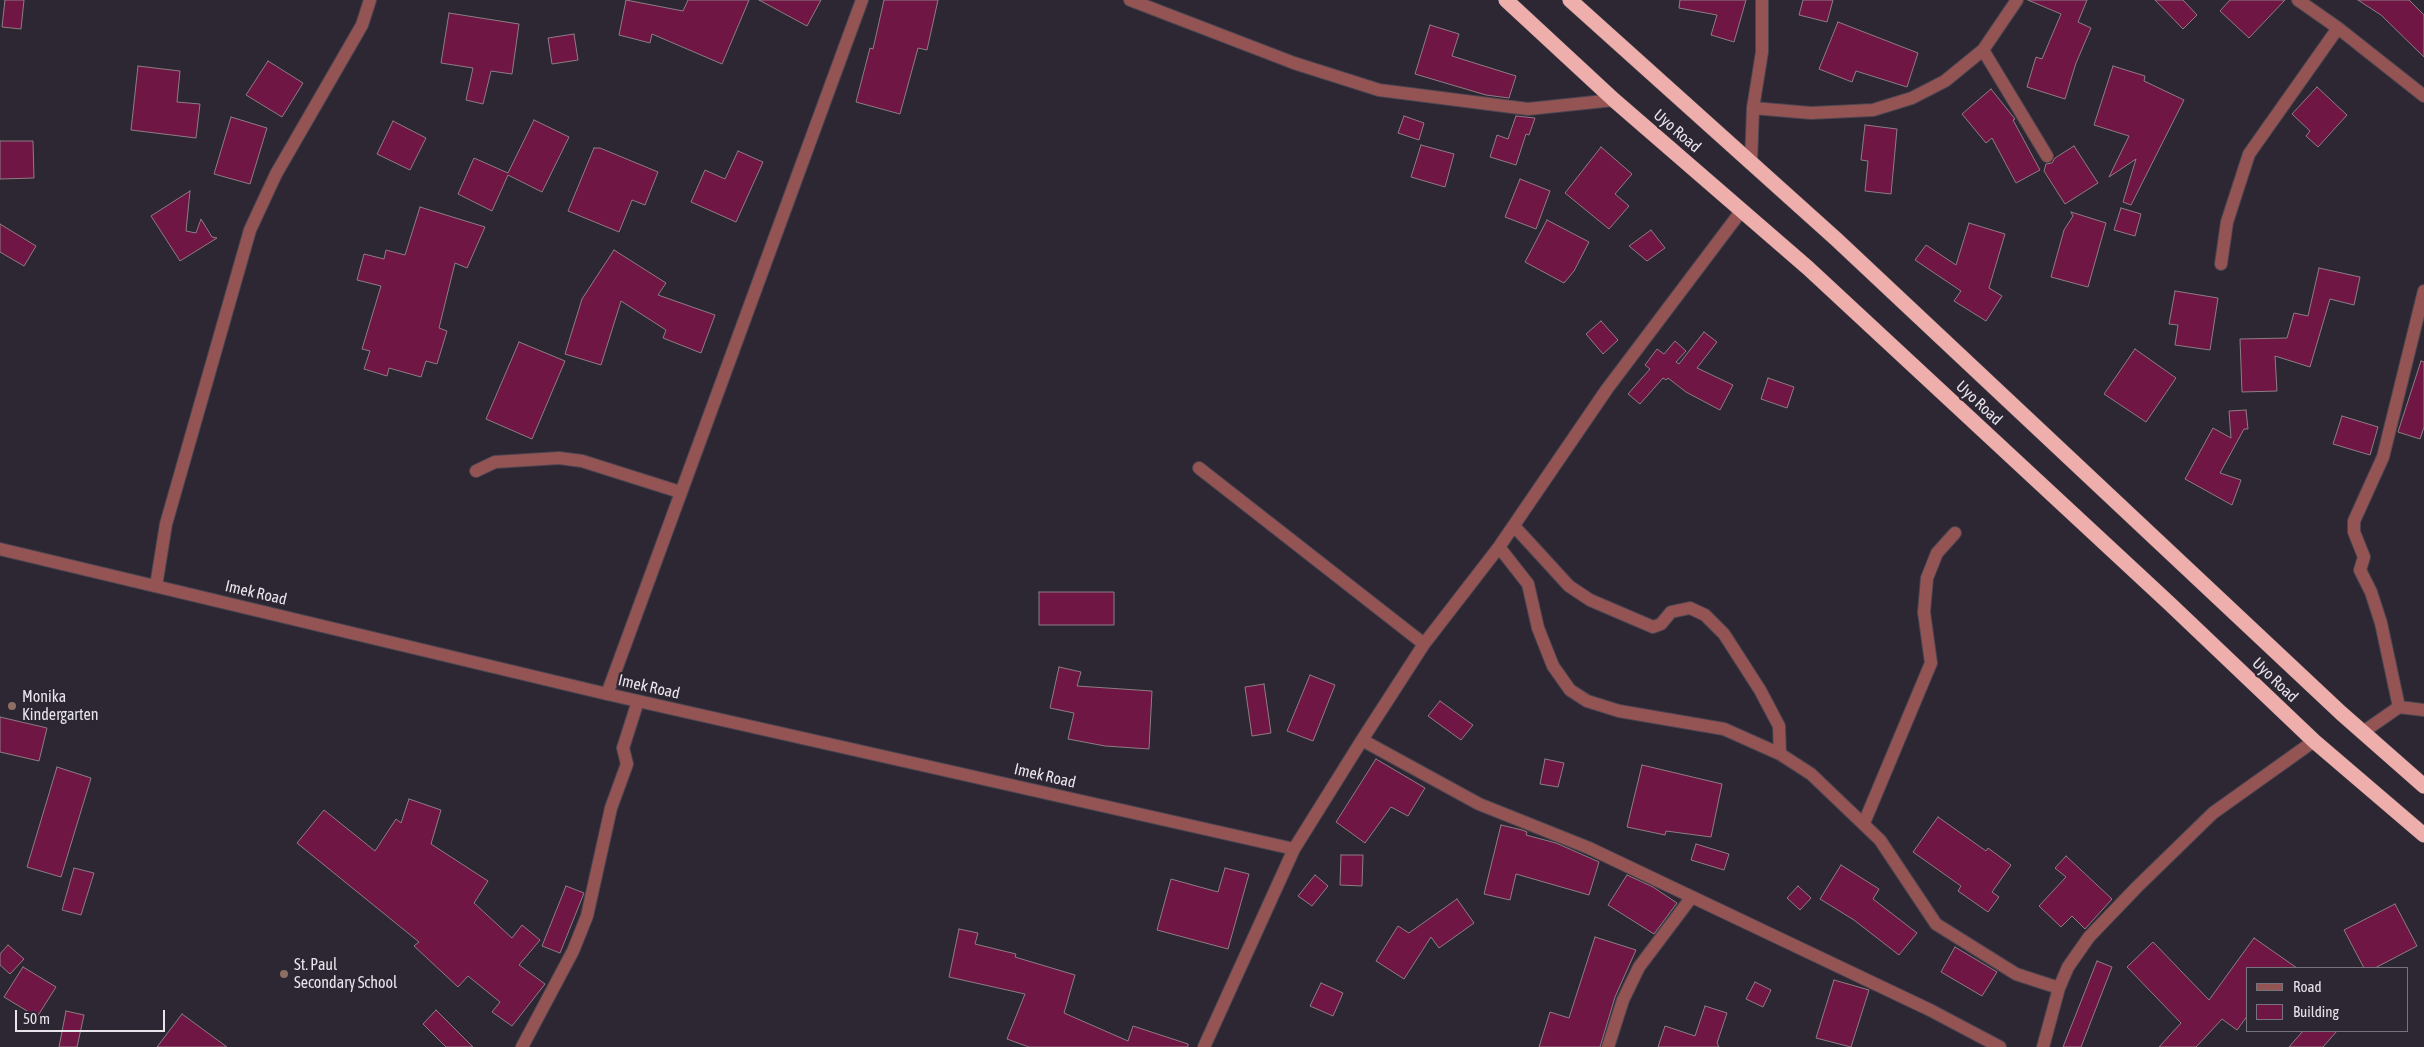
<!DOCTYPE html>
<style>
body{margin:0}
#map{position:relative;width:2424px;height:1047px;overflow:hidden;background:#2c2733;font-family:"Asap Condensed",sans-serif}
canvas{display:block}
.legend{position:absolute;left:2246px;top:967px;width:162px;height:65px;box-sizing:border-box;background:#2c2733;border:1px solid #77737d;margin:0;padding:6px 9px;list-style:none;font-size:15px;color:#e8e4ec}
.legend li{display:flex;align-items:center;gap:10px;height:25px}
.legend b{width:25px;border:1px solid #77737d}
.scale{position:absolute;left:15px;top:1010px;width:150px;height:22px;box-sizing:border-box;border:2px solid #e8e4ec;border-top:0;padding-left:6px;font-size:15px;line-height:18px;white-space:nowrap;color:#e8e4ec;-webkit-text-stroke:4px #2c2733;paint-order:stroke}
</style>
<div id="map">
<canvas width="2424" height="1047"></canvas>
<ul class="legend">
<li><b style="height:6px;background:#945454"></b>Road</li>
<li><b style="height:14px;background:#6f1645"></b>Building</li>
</ul>
<div class="scale">50 m</div>
</div>
<script>
const g = document.querySelector('canvas').getContext('2d');
g.lineJoin = 'round';
function paint(path, color) { g.fillStyle = color; g.fill(path, 'evenodd'); }
const toPath = rows => new Path2D(rows.map(r => 'M' + r).join(''));
function stroke(path, color, width, dash) { g.strokeStyle = color; g.lineWidth = width; g.lineCap = dash ? 'butt' : 'round'; g.setLineDash(dash || []); g.stroke(path); }
function write(font, color, halo, rows, align = 'center') {
  g.font = font + ' "Asap Condensed",sans-serif'; g.lineWidth = 4.5; g.setLineDash([]); g.textBaseline = 'middle'; g.strokeStyle = halo; g.fillStyle = color; for (const [text, x, y, turn = 0] of rows) {
    g.save(); g.translate(x, y); g.rotate((+turn || 0) * Math.PI / 180); g.textAlign = isNaN(turn) ? turn : align; if (halo) g.strokeText(text, 0, 0); g.fillText(text, 0, 0); g.restore();
  }
}
const building = toPath([
 [5,0,24,0,21,29,2,27,5,0],
 [626,0,683,11,688,0,749,0,722,64,652,34,650,43,619,35,626,0],
 [759,0,821,0,807,26,759,0],
 [884,0,938,0,927,50,918,48,900,114,856,102,870,48,873,49,884,0],
 [1680,0,1746,0,1734,42,1711,35,1717,15,1679,8,1680,0],
 [1803,0,1833,0,1827,22,1799,15,1803,0],
 [2028,0,2087,0,2078,22,2091,28,2076,63,2065,99,2027,87,2036,57,2042,59,2061,14,2028,0],
 [2155,0,2183,0,2197,15,2183,29,2155,0],
 [2230,0,2285,0,2249,38,2220,11,2230,0],
 [2358,0,2409,0,2424,15,2424,57,2381,15,2358,0],
 [449,13,519,24,512,74,491,71,483,104,466,100,473,68,441,63,449,13],
 [1838,22,1918,53,1907,87,1856,71,1852,82,1819,69,1838,22],
 [1430,25,1459,34,1452,56,1516,76,1509,98,1486,95,1415,74,1430,25],
 [574,34,578,60,552,64,548,38,574,34],
 [268,61,303,83,282,117,246,95,268,61],
 [138,66,180,71,177,102,200,104,196,138,131,130,138,66],
 [2113,66,2145,76,2144,81,2184,100,2131,205,2123,202,2136,159,2109,177,2129,136,2094,125,2113,66],
 [2317,87,2347,115,2318,147,2306,136,2310,131,2292,114,2317,87],
 [1991,89,2015,119,2013,120,2040,170,2016,183,1992,138,1986,143,1962,114,1991,89],
 [1404,116,1424,123,1419,140,1398,133,1404,116],
 [1516,116,1535,118,1529,135,1526,134,1516,165,1490,157,1497,135,1508,139,1516,116],
 [231,117,267,128,250,184,214,174,231,117],
 [534,120,569,137,542,192,508,175,492,211,458,194,474,158,508,173,534,120],
 [393,121,426,138,410,170,377,154,393,121],
 [1865,125,1897,129,1891,194,1865,191,1868,161,1861,160,1865,125],
 [0,141,33,141,34,178,0,179,0,141],
 [1421,145,1454,154,1445,187,1411,177,1421,145],
 [2074,146,2098,183,2065,204,2044,171,2046,164,2052,163,2055,158,2074,146],
 [1601,147,1632,174,1615,194,1629,206,1609,229,1565,193,1601,147],
 [594,148,600,148,658,172,645,205,632,200,619,232,568,211,594,148],
 [738,151,763,162,736,222,691,202,705,170,725,179,738,151],
 [1520,179,1550,191,1536,229,1505,217,1520,179],
 [190,191,186,231,196,233,201,219,212,237,217,238,180,261,151,216,190,191],
 [420,207,485,227,467,268,455,263,439,328,447,331,437,364,426,361,421,377,389,368,387,376,364,369,370,351,362,349,381,286,357,280,364,254,384,259,386,250,405,255,420,207],
 [2121,208,2141,214,2135,236,2114,230,2121,208],
 [2071,212,2106,223,2088,287,2051,277,2064,230,2073,216,2071,212],
 [1547,220,1589,242,1574,271,1564,283,1525,262,1547,220],
 [1969,223,2005,234,1989,288,2002,296,1986,321,1954,301,1961,291,1915,260,1926,245,1956,265,1969,223],
 [0,224,36,246,24,266,0,252,0,224],
 [1651,230,1665,248,1647,261,1629,246,1651,230],
 [614,250,666,283,658,295,715,315,701,353,663,338,666,330,621,301,601,365,565,354,582,299,614,250],
 [2319,268,2360,277,2354,305,2330,299,2310,367,2275,356,2277,391,2242,392,2240,339,2287,338,2294,313,2308,316,2319,268],
 [2175,291,2218,298,2210,350,2175,345,2178,325,2169,324,2175,291],
 [1601,321,1618,340,1603,354,1586,334,1601,321],
 [1704,332,1717,342,1697,368,1733,385,1720,410,1686,392,1668,378,1666,380,1663,378,1640,404,1628,394,1650,369,1645,365,1657,349,1664,354,1675,341,1686,351,1676,362,1679,364,1704,332],
 [519,342,565,361,532,439,486,419,519,342],
 [2135,349,2176,378,2146,422,2104,394,2135,349],
 [2421,361,2424,362,2424,427,2420,439,2398,432,2421,361],
 [1768,378,1794,387,1787,408,1761,399,1768,378],
 [2246,410,2248,429,2244,429,2220,473,2241,480,2232,505,2185,479,2213,428,2231,438,2229,411,2246,410],
 [2342,416,2378,427,2370,455,2333,444,2342,416],
 [1039,592,1114,592,1114,625,1039,625,1039,592],
 [1059,667,1081,672,1077,686,1152,691,1149,749,1105,746,1068,739,1074,713,1050,708,1059,667],
 [1310,675,1335,685,1313,741,1287,731,1310,675],
 [1264,684,1271,733,1252,736,1245,687,1264,684],
 [1440,701,1473,725,1461,740,1428,716,1440,701],
 [0,717,47,728,39,761,0,752,0,717],
 [1376,759,1425,788,1408,816,1391,807,1365,843,1336,822,1376,759],
 [1545,759,1564,763,1558,787,1540,784,1545,759],
 [1642,765,1722,784,1711,837,1666,831,1665,835,1627,827,1642,765],
 [57,767,91,778,61,877,27,867,57,767],
 [409,799,441,810,431,844,488,881,474,903,512,938,522,925,540,940,519,965,545,984,512,1026,492,1012,500,1002,468,976,458,987,414,946,419,942,297,843,324,810,375,851,396,819,401,823,409,799],
 [1938,817,1986,851,1988,848,2011,865,1992,892,1999,897,1988,912,1958,891,1961,886,1913,852,1938,817],
 [1501,825,1522,830,1527,832,1526,835,1556,843,1599,862,1589,895,1516,874,1510,900,1484,894,1501,825],
 [1696,844,1729,854,1724,870,1691,860,1696,844],
 [1341,855,1363,855,1362,886,1340,885,1341,855],
 [2066,856,2112,899,2085,929,2072,916,2061,927,2039,906,2066,877,2055,868,2066,856],
 [1841,865,1879,889,1873,899,1917,933,1899,955,1854,920,1820,899,1841,865],
 [74,868,94,873,81,915,62,910,74,868],
 [1225,868,1249,874,1228,949,1157,930,1171,879,1218,892,1225,868],
 [1315,875,1328,886,1312,906,1298,896,1315,875],
 [1627,875,1653,887,1677,903,1654,934,1608,905,1627,875],
 [566,886,584,893,560,953,542,946,566,886],
 [1798,886,1811,898,1800,910,1787,898,1798,886],
 [1457,899,1474,923,1439,948,1431,937,1404,979,1376,961,1398,926,1409,933,1457,899],
 [2395,904,2417,946,2375,968,2364,968,2344,930,2395,904],
 [959,929,978,933,975,944,1016,954,1015,957,1075,975,1064,1013,1128,1041,1133,1026,1188,1044,1188,1047,1029,1047,1007,1039,1025,994,949,977,959,929],
 [1595,937,1636,950,1615,997,1600,1047,1539,1047,1550,1012,1569,1018,1595,937],
 [2254,938,2297,968,2248,968,2248,1015,2237,1030,2222,1019,2196,1047,2159,1047,2181,1023,2127,967,2153,942,2209,1000,2254,938],
 [8,945,24,959,10,974,0,965,0,954,8,945],
 [1955,947,1997,972,1982,996,1941,972,1955,947],
 [2097,961,2112,967,2081,1047,2063,1047,2097,961],
 [23,967,56,987,37,1017,4,997,23,967],
 [1834,980,1869,990,1851,1047,1816,1038,1834,980],
 [1755,982,1771,990,1763,1007,1746,999,1755,982],
 [1321,983,1343,993,1333,1016,1310,1006,1321,983],
 [1705,1006,1727,1013,1717,1043,1719,1047,1658,1047,1665,1026,1695,1036,1705,1006],
 [436,1010,473,1047,446,1047,423,1024,436,1010],
 [66,1011,84,1015,77,1047,59,1047,66,1011],
 [182,1014,227,1047,157,1047,182,1014],
 [2303,1031,2337,1031,2323,1047,2289,1047,2303,1031]
]);
const minor = toPath([
 [1130,0,1294,63,1379,90,1528,109,1614,100],
 [2298,0,2338,28,2424,96],
 [1983,50,2047,156],
 [1753,108,1811,113,1873,110,1912,98,1945,81,1983,50,2017,0],
 [1751,163,1753,108,1762,52,1762,0],
 [2221,264,2227,222,2249,154,2338,28],
 [1199,468,1424,644],
 [476,471,495,462,559,458,582,461,680,492],
 [1514,526,1569,586,1590,600,1653,627,1661,624,1671,612,1690,608,1705,615,1724,634,1760,690,1779,726,1780,754],
 [1499,547,1528,584,1538,628,1553,666,1570,690,1587,701,1619,711,1724,729,1780,754,1811,774,1880,840,1936,924,2016,974,2059,988],
 [0,549,607,694,1294,849],
 [156,586,166,524,250,230,276,174,362,25,370,0],
 [607,694,862,0],
 [2399,707,2381,623,2371,592,2360,570,2364,557,2354,532,2354,521,2383,457,2424,291],
 [2363,732,2399,707,2424,710],
 [1362,740,1479,804,1589,848,1930,1010,2000,1047],
 [1864,823,1931,663,1924,612,1927,578,1937,553,1955,533],
 [522,1047,573,951,587,916,611,808,627,764,623,748,638,701],
 [1204,1047,1294,849,1362,740,1424,644,1499,547,1607,389,1742,210],
 [1608,1047,1623,1000,1639,967,1691,898],
 [2043,1047,2059,988,2068,967,2089,937,2137,887,2213,813,2314,741]
]);
const highway = toPath([
 [1506,0,1614,100,1808,268,2170,604,2314,741,2424,835],
 [1570,0,1836,239,2341,713,2424,786]
]);
const markers = [
 [12,706,5,"#8d6e63"],
 [284,974,5,"#8d6e63"]
];
const streetNames = [
 ["Uyo Road",1677,131,41],
 ["Uyo Road",1979,403,43],
 ["Imek Road",256,593,13],
 ["Uyo Road",2275,680,44],
 ["Imek Road",649,687,13],
 ["Imek Road",1045,776,13]
];
const poiNames = [
 ["Monika",22,697],
 ["Kindergarten",22,715],
 ["St. Paul",294,965],
 ["Secondary School",294,983]
];
paint(building, '#6f1645');
stroke(building, '#8d7d83', 1);
stroke(minor, '#4a4551', 14);
stroke(highway, '#4a4551', 16);
stroke(minor, '#945454', 12);
stroke(highway, '#eeaeac', 15);
for (const [x, y, r, color] of markers) { const dot = new Path2D(); dot.arc(x, y, r, 0, 2 * Math.PI); g.fillStyle = color; g.fill(dot); stroke(dot, '#2c2733', 2); }
write('16px', '#e8e4ec', '#2c2733', streetNames);
write('16px', '#e8e4ec', '#2c2733', poiNames, 'left');
</script>
